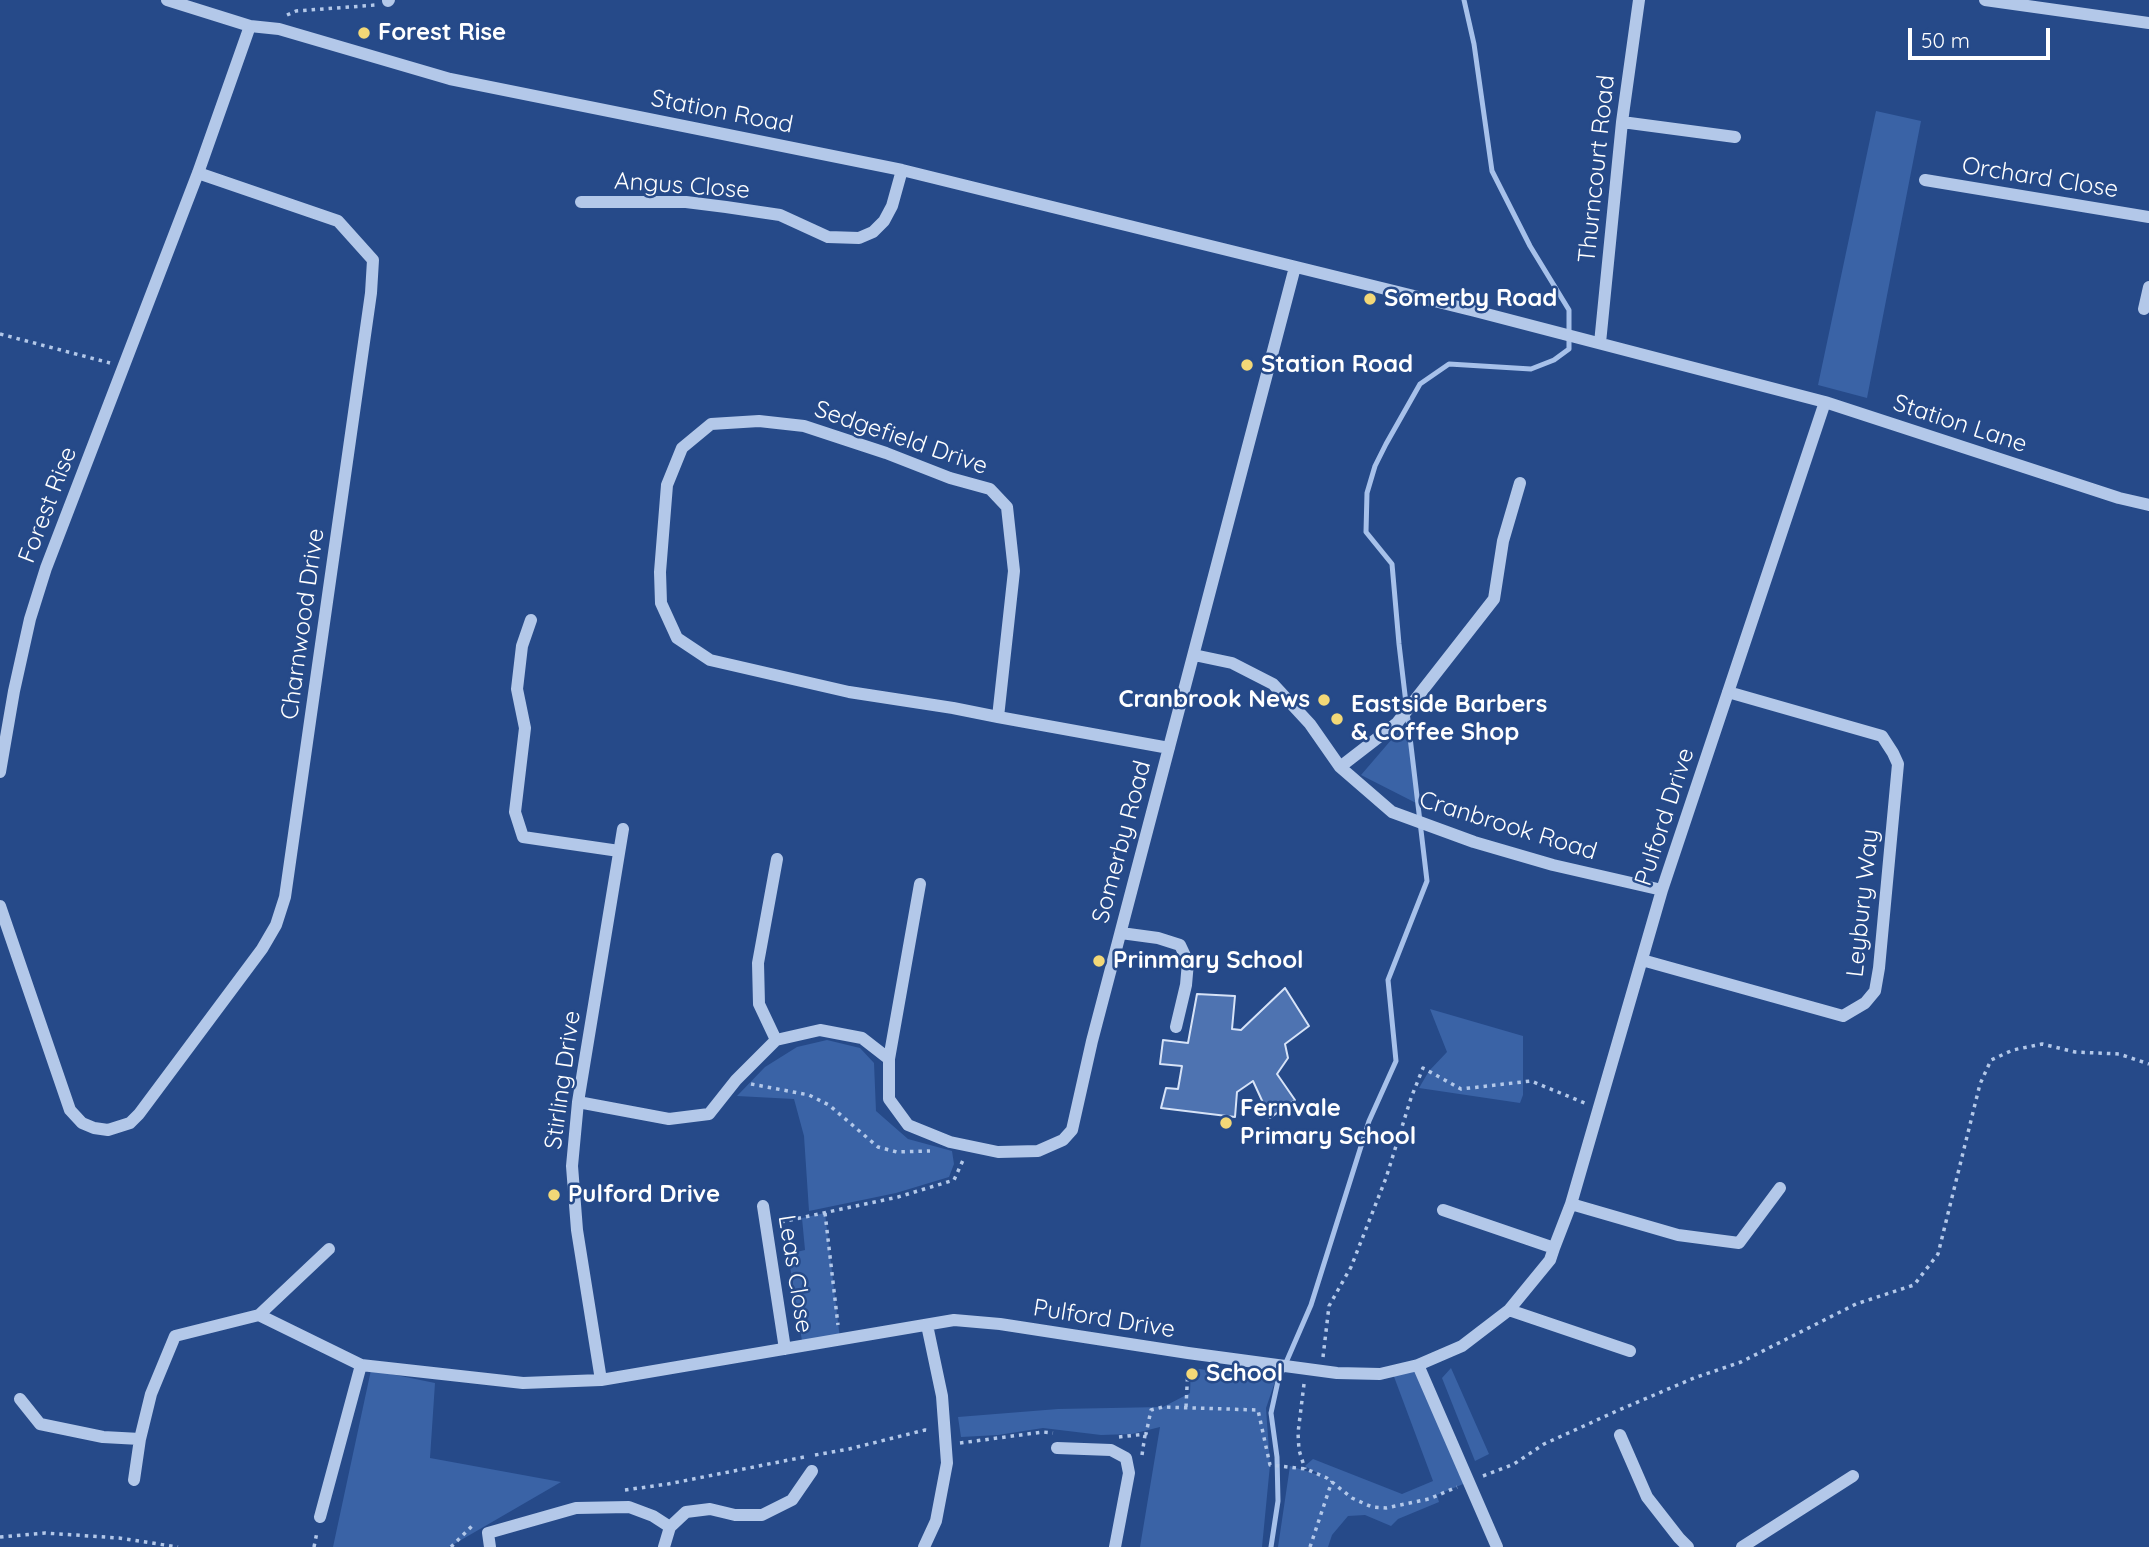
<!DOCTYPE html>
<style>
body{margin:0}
#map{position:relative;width:2149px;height:1547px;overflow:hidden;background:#264a89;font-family:Quicksand,sans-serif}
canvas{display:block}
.scale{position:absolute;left:1908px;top:28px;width:142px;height:32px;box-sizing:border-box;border:4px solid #fff;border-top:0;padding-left:9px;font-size:21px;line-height:24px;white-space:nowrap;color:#fff;-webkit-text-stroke:5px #264a89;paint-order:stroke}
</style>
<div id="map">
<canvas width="2149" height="1547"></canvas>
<div class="scale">50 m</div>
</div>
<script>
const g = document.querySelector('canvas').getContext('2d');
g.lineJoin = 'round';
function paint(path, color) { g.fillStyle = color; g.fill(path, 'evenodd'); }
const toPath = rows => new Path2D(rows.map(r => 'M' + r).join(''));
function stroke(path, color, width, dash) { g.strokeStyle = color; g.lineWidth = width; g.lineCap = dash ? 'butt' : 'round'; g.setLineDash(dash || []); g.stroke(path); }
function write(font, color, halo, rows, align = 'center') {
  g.font = font + ' Quicksand,sans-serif'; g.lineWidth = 5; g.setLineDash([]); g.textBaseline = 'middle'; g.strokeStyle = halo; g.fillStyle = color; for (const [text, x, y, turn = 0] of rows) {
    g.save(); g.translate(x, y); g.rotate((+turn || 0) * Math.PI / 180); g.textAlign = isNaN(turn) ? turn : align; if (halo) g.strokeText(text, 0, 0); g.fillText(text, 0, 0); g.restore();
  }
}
const green = toPath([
 [1876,111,1921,121,1867,398,1818,385],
 [1404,725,1409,729,1418,804,1361,775],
 [1430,1009,1523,1036,1523,1095,1520,1103,1419,1088,1429,1071,1447,1052],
 [827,1040,860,1048,874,1063,876,1111,908,1139,952,1151,954,1164,949,1177,896,1193,809,1211,804,1136,794,1099,737,1096,765,1067,797,1047],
 [825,1213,840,1339,802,1341,788,1254,805,1250,802,1218],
 [1418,1365,1468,1482,1437,1495,1439,1502,1398,1519,1391,1526,1365,1515,1348,1516,1332,1535,1328,1547,1278,1547,1290,1466,1322,1476,1305,1466,1313,1459,1402,1494,1433,1481,1393,1374],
 [1191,1368,1276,1379,1266,1408,1270,1465,1262,1547,1140,1547,1160,1427,1132,1434,1101,1435,1043,1428,998,1435,961,1437,958,1417,1058,1409,1163,1407,1190,1393],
 [1451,1368,1489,1454,1475,1461,1442,1378],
 [371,1370,435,1383,430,1458,561,1482,449,1547,333,1547]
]);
const stream = toPath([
 [1271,1547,1278,1501,1277,1457,1271,1413,1278,1381,1311,1305,1369,1121,1396,1061,1388,980,1427,881,1399,644,1392,564,1366,532,1367,493,1375,466,1386,444,1420,384,1449,364,1531,369,1554,360,1569,349,1569,310,1530,246,1492,171,1474,44,1464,0]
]);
const building = toPath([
 [1285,988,1309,1026,1285,1044,1288,1058,1277,1074,1295,1100,1270,1118,1253,1081,1237,1092,1235,1117,1161,1108,1166,1088,1178,1089,1182,1066,1160,1064,1163,1040,1188,1043,1197,994,1235,996,1232,1029,1241,1030,1285,988]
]);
const path = toPath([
 [287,15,296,11,376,5],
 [0,334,110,363],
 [751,1084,809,1095,829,1105,878,1147,897,1152,930,1151],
 [825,1213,838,1325],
 [781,1222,898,1197,954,1180,964,1158],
 [1323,1357,1329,1306,1351,1267,1386,1178,1411,1098,1423,1068,1461,1089,1531,1081,1587,1104],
 [1304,1384,1298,1433,1299,1450,1305,1469],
 [1186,1407,1188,1367],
 [1119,1437,1146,1434,1151,1410,1163,1407,1258,1410,1270,1465,1306,1469,1327,1478,1352,1498,1372,1507,1386,1508,1429,1499,1457,1487],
 [960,1443,1043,1432,1053,1433],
 [815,1455,849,1449,925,1430,930,1431],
 [1142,1455,1145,1435],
 [1483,1476,1514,1464,1544,1444,1619,1410,1694,1378,1741,1362,1856,1304,1914,1285,1938,1254,1980,1084,1991,1060,2013,1050,2042,1044,2075,1052,2119,1054,2149,1064],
 [625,1490,668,1484,804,1457],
 [0,1537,45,1533,119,1538,178,1547],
 [314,1547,317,1532],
 [451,1547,475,1523],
 [1310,1547,1332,1481]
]);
const minor = toPath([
 [167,0,250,26,279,29,450,79,902,170,1475,311,1825,402,2119,498,2149,505],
 [1985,0,2149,23],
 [388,1,389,0],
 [1622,122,1735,137],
 [1925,180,2149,217],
 [581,202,686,202,726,207,780,215,828,237,859,238,873,232,884,221,892,206,902,170],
 [2144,309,2149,287],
 [1600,343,1622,122,1639,0],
 [531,620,522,646,517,689,525,728,515,812,523,837,619,851],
 [1194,655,1232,663,1273,684,1310,724,1340,767,1392,812,1474,842,1553,865,1662,890],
 [998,717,1014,571,1007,507,990,489,950,478,886,453,804,426,759,421,711,424,682,448,667,485,660,572,661,603,677,638,710,660,849,692,953,708,998,717,1169,748],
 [1340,767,1397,723,1494,599,1503,541,1520,483],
 [0,772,14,691,30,619,46,568,198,173,250,26],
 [0,906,70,1110,82,1123,94,1128,108,1130,130,1123,139,1114,262,949,276,925,285,897,371,293,373,260,338,221,198,173],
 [1121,933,1158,938,1180,945,1188,962,1186,985,1176,1027],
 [1642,960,1843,1016,1865,1003,1875,991,1879,968,1898,764,1893,753,1882,736,1728,692],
 [776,1040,759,1004,758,963,777,859],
 [889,1059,920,884],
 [578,1102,669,1119,709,1114,736,1080,776,1040,820,1030,862,1038,889,1059,889,1099,908,1125,950,1142,998,1152,1038,1151,1063,1140,1072,1130,1092,1041,1295,267],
 [1571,1204,1678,1235,1739,1243,1780,1188],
 [763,1206,785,1349],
 [1443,1210,1554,1248],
 [1509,1310,1630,1351],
 [259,1315,329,1249],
 [1418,1365,1497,1547],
 [601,1380,577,1230,572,1166,578,1102,623,829],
 [20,1399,40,1424,103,1437,140,1439,151,1394,175,1336,259,1315,361,1365,523,1383,601,1380,954,1320,1000,1324,1188,1353,1337,1373,1380,1374,1418,1365,1462,1346,1509,1310,1550,1260,1554,1248,1571,1204,1662,890,1825,402],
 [1620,1435,1647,1497,1679,1538,1688,1547],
 [1057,1448,1111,1450,1126,1458,1129,1473,1115,1547],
 [134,1480,140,1439],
 [320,1517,361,1365],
 [490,1547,488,1533,576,1508,629,1507,653,1516,670,1527],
 [664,1547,670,1527,686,1512,710,1509,735,1515,762,1515,792,1500,812,1471],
 [924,1547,936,1521,947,1463,942,1396,927,1325],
 [1742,1547,1853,1476]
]);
const markers = [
 [364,33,7,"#f3d877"],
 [1370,299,7,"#f3d877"],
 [1247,365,7,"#f3d877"],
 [1324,700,7,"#f3d877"],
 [1337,719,7,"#f3d877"],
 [1099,961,7,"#f3d877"],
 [1226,1123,7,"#f3d877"],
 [554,1195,7,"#f3d877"],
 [1192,1374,7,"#f3d877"]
];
const poiNames = [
 ["Forest Rise",378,33],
 ["Somerby Road",1384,299],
 ["Station Road",1261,365],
 ["Cranbrook News",1310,700,"right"],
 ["Eastside Barbers",1351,705],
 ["& Coffee Shop",1351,733],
 ["Prinmary School",1113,961],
 ["Fernvale",1240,1109],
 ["Primary School",1240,1137],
 ["Pulford Drive",568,1195],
 ["School",1206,1374]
];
const streetNames = [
 ["Station Road",722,112,11],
 ["Thurncourt Road",1597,169,-84],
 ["Orchard Close",2040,178,9],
 ["Angus Close",682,186,4],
 ["Station Lane",1960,424,18],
 ["Sedgefield Drive",901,438,19],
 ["Forest Rise",48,505,-69],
 ["Charnwood Drive",303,624,-82],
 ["Pulford Drive",1665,817,-72],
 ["Cranbrook Road",1508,826,17],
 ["Somerby Road",1122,842,-75],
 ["Leybury Way",1863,903,-84],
 ["Stirling Drive",563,1080,-82],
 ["Leas Close",795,1274,81],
 ["Pulford Drive",1104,1319,9]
];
paint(green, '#3a63a6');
stroke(stream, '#a7c1ea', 5);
paint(building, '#4e73b1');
stroke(building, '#d7e3f7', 2);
stroke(path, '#b3c8e9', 3.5, [3.5, 5]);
stroke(minor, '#b3c8e9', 12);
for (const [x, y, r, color] of markers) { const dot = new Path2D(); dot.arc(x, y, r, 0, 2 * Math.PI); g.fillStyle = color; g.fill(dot); stroke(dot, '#264a89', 2.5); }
write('bold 24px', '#fff', '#264a89', poiNames, 'left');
write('24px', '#fff', '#264a89', streetNames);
</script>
